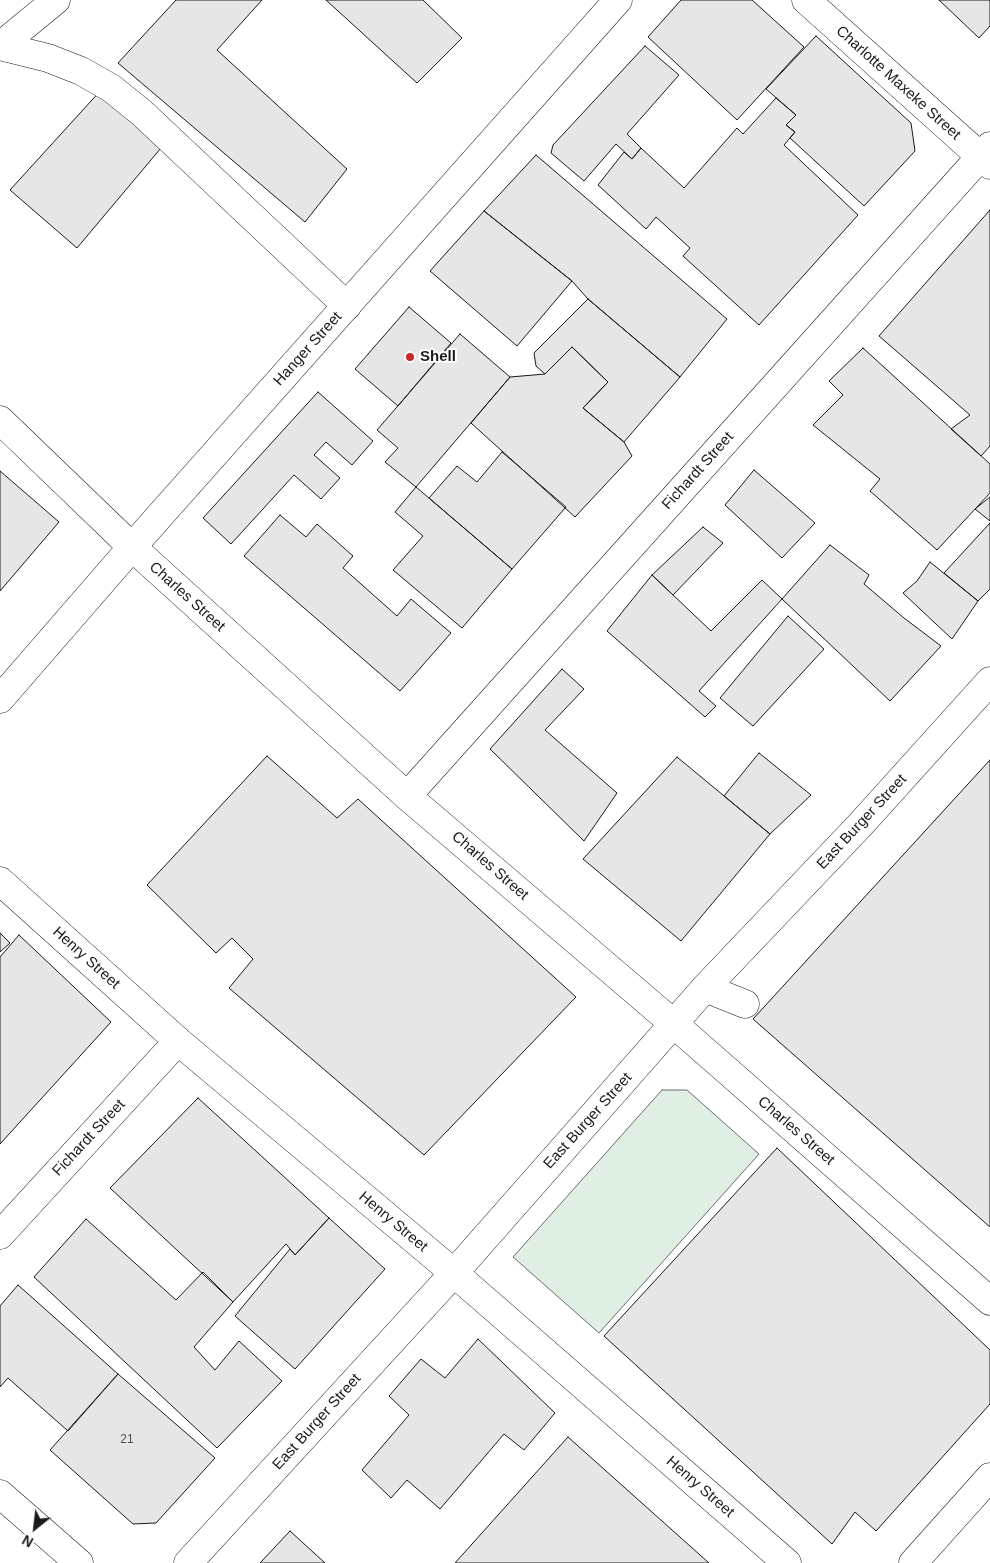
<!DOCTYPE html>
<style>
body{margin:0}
#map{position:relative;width:990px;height:1563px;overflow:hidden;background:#fff;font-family:Helvetica,sans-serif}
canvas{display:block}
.north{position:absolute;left:10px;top:1503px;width:50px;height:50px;-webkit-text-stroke:4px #fff;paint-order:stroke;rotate:209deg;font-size:14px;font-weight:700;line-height:20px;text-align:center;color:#1a1a1a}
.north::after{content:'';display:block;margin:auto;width:18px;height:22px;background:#1a1a1a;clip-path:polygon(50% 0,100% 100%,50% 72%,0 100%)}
</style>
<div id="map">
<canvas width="990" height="1563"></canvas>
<div class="north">N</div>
</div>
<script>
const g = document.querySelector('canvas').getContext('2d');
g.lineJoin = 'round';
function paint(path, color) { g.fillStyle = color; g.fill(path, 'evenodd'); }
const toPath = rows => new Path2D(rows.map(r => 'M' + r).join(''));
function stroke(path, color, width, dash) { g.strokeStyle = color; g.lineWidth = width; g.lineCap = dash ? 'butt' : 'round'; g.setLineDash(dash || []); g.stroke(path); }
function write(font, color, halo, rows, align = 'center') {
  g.font = font + ' Helvetica,sans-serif'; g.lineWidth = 4; g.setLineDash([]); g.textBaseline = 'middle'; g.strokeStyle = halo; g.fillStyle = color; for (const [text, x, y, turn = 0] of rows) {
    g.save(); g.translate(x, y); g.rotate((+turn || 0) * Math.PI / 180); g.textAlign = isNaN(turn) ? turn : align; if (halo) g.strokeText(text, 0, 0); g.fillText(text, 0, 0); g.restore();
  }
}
const green = toPath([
 [662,1090,687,1090,759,1154,599,1333,513,1257,662,1090]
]);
const building = toPath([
 [176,0,262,0,217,50,347,169,305,222,118,63,176,0],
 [326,0,423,0,462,38,417,83,326,0],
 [681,0,752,0,804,47,737,120,648,37,681,0],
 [939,0,990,0,990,26,979,38,939,0],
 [816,36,911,123,915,151,864,206,790,138,795,132,786,125,796,115,766,89,816,36],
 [645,46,679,75,627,134,641,148,632,159,616,144,584,181,551,153,553,145,645,46],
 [102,89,161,148,77,248,10,190,102,89],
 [776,98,796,115,786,125,795,132,784,145,858,215,759,325,683,256,690,248,656,217,646,229,598,185,624,152,632,159,641,148,684,188,737,128,743,134,776,98],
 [536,155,727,319,680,377,588,299,572,281,484,211,536,155],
 [990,210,990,446,981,456,951,429,970,415,879,336,990,210],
 [484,211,572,281,517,346,430,271,484,211],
 [588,299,680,377,624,442,583,408,608,382,572,347,545,374,536,366,534,353,588,299],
 [409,307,451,343,398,406,355,369,409,307],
 [460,334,510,377,416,487,385,462,398,448,377,430,460,334],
 [572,347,608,382,583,408,624,442,632,456,575,517,471,423,510,377,545,374,572,347],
 [863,348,990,464,990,493,937,550,870,491,880,479,813,425,843,395,829,381,863,348],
 [318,392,373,441,352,465,326,442,314,455,340,478,321,499,294,475,231,544,203,518,318,392],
 [502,452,566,507,512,569,429,498,457,466,477,482,502,452],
 [754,470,815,523,782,558,725,505,754,470],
 [0,471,59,522,0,591,0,471],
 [416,487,512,569,462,628,393,570,423,536,395,512,416,487],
 [990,497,990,521,975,509,990,497],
 [280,515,306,537,317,524,353,556,343,568,397,616,411,599,451,633,400,691,244,556,280,515],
 [990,523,990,589,978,601,944,573,990,523],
 [703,527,723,543,673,595,652,575,703,527],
 [830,545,869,575,864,584,904,618,941,646,890,701,782,599,830,545],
 [930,562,978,601,952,639,903,593,917,581,930,562],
 [652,575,711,631,762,580,782,599,699,691,716,706,705,717,607,631,652,575],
 [788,616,824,649,753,726,720,698,788,616],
 [562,669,584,689,545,730,617,793,584,841,490,749,562,669],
 [759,753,811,795,770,834,724,796,759,753],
 [267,756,337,818,358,799,576,997,424,1155,229,988,253,959,232,938,216,953,147,885,267,756],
 [677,757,770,834,681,941,583,859,677,757],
 [990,760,990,1227,753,1019,990,760],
 [0,933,10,943,0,952,0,933],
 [19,935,111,1022,0,1144,0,957,19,935],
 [198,1098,329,1218,295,1255,286,1244,233,1302,110,1188,198,1098],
 [777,1148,990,1350,990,1404,876,1531,855,1512,832,1544,604,1336,777,1148],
 [329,1218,385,1269,295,1369,235,1316,290,1249,295,1255,329,1218],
 [86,1219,176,1300,203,1272,233,1302,194,1347,215,1370,239,1341,282,1381,217,1448,34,1277,86,1219],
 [18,1285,118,1374,68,1431,8,1378,0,1387,0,1306,18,1285],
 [478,1339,555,1413,524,1450,504,1434,440,1509,407,1480,391,1498,362,1470,409,1415,389,1396,421,1359,445,1378,478,1339],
 [118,1374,215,1458,156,1523,133,1524,50,1450,118,1374],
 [568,1437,709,1563,455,1563,568,1437],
 [290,1531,325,1563,260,1563,290,1531]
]);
const minor = toPath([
 [806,0,990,165],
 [0,46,48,58,81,71,111,88,142,113,347,306],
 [0,420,132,547,407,796,674,1024,990,1301],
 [407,796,990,146],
 [0,881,178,1041,454,1273,787,1563],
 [705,988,745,1004],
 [0,1235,178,1041],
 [913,1563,990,1477]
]);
const major = toPath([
 [0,46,56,0],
 [0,699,132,547,618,0],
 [188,1563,454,1273,705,988,861,824,990,681]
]);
const highway = toPath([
 [0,1494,79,1563]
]);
const markers = [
 [410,357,5,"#c62828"]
];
const numberNames = [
 ["21",127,1440]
];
const streetNames = [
 ["Charlotte Maxeke Street",898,83,42],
 ["Hanger Street",308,349,-48],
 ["Fichardt Street",698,471,-48],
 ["Charles Street",187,597,42],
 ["East Burger Street",862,822,-47],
 ["Charles Street",490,866,41],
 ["Henry Street",86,958,42],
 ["East Burger Street",588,1121,-48],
 ["Charles Street",796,1131,41],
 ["Fichardt Street",89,1138,-47],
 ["Henry Street",393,1222,40],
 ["East Burger Street",317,1422,-48],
 ["Henry Street",700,1487,41]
];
const poiNames = [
 ["Shell",420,357]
];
paint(green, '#e0efe3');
stroke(green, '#6a6a6a', 1);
paint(building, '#e6e6e6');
stroke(building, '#1a1a1a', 1);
stroke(minor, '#1a1a1a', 29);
stroke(major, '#1a1a1a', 29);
stroke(highway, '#1a1a1a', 29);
stroke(minor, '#fff', 28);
stroke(major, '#fff', 28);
stroke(highway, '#fff', 28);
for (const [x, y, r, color] of markers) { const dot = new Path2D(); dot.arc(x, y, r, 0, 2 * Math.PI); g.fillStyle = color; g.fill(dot); stroke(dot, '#fff', 2); }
write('12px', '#4d4d4d', null, numberNames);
write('15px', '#1a1a1a', '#fff', streetNames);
write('bold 15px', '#1a1a1a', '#fff', poiNames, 'left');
</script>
